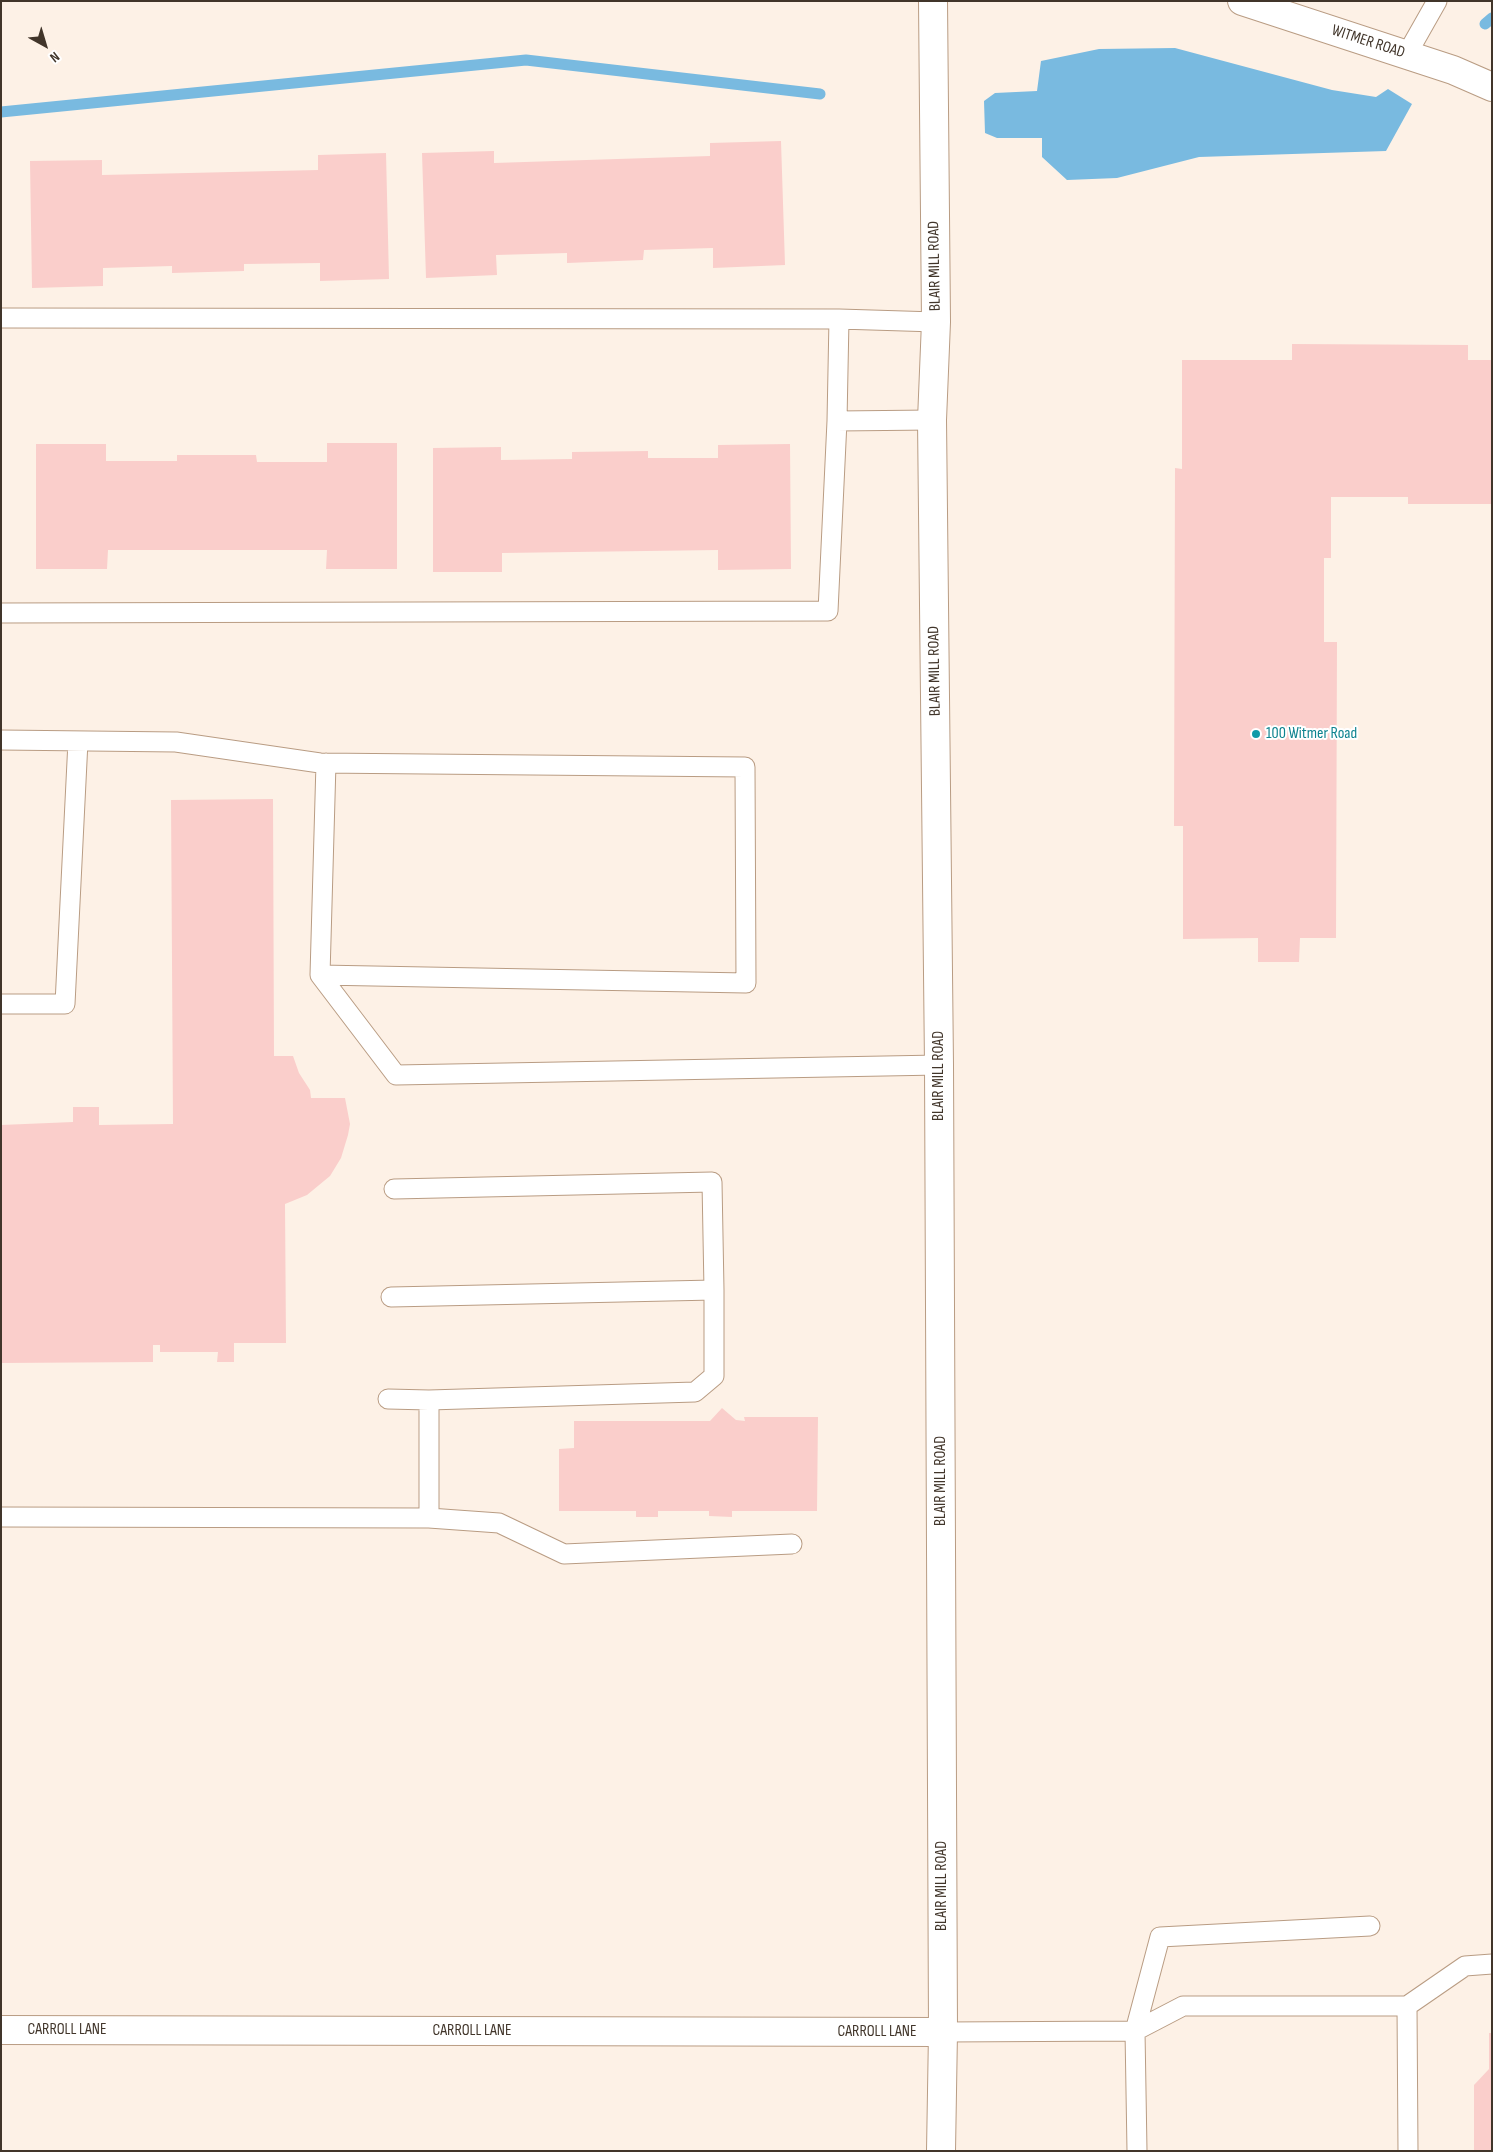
<!DOCTYPE html>
<style>
body{margin:0}
#map{position:relative;width:1493px;height:2152px;overflow:hidden;background:#fdf1e6;font-family:"Sofia Sans Condensed",sans-serif}
canvas{display:block}
.frame{position:absolute;inset:0;border:2px solid #41352a;pointer-events:none}
.north{position:absolute;left:20px;top:20px;width:50px;height:50px;-webkit-text-stroke:4px #fff;paint-order:stroke;rotate:141deg;font-size:14px;font-weight:700;line-height:20px;text-align:center;color:#41352a}
.north::after{content:'';display:block;margin:auto;width:18px;height:22px;background:#41352a;clip-path:polygon(50% 0,100% 100%,50% 72%,0 100%)}
</style>
<div id="map">
<canvas width="1493" height="2152"></canvas>
<div class="frame"></div>
<div class="north">N</div>
</div>
<script>
const g = document.querySelector('canvas').getContext('2d');
g.lineJoin = 'round';
function paint(path, color) { g.fillStyle = color; g.fill(path, 'evenodd'); }
const toPath = rows => new Path2D(rows.map(r => 'M' + r).join(''));
function stroke(path, color, width, dash) { g.strokeStyle = color; g.lineWidth = width; g.lineCap = dash ? 'butt' : 'round'; g.setLineDash(dash || []); g.stroke(path); }
function write(font, color, halo, rows, align = 'center') {
  g.font = font + ' "Sofia Sans Condensed",sans-serif'; g.lineWidth = 4; g.setLineDash([]); g.textBaseline = 'middle'; g.strokeStyle = halo; g.fillStyle = color; for (const [text, x, y, turn = 0] of rows) {
    g.save(); g.translate(x, y); g.rotate((+turn || 0) * Math.PI / 180); g.textAlign = isNaN(turn) ? turn : align; if (halo) g.strokeText(text, 0, 0); g.fillText(text, 0, 0); g.restore();
  }
}
const water = toPath([
 [1175,48,1332,90,1376,97,1388,89,1412,104,1386,151,1199,157,1117,178,1067,180,1042,157,1042,138,997,138,985,133,984,101,995,93,1037,91,1041,61,1099,49]
]);
const stream = toPath([
 [1485,24,1492,18],
 [1,112,526,60,820,94]
]);
const building = toPath([
 [781,141,785,265,713,268,713,248,644,250,643,260,567,263,567,253,496,255,497,275,426,278,422,153,494,151,494,163,710,156,710,143],
 [386,153,389,279,320,281,320,263,244,264,244,271,172,273,172,266,103,268,103,286,32,288,30,161,102,160,102,175,318,170,318,155],
 [1292,344,1468,345,1468,360,1492,360,1492,504,1408,504,1408,497,1331,497,1331,558,1324,558,1324,642,1337,642,1336,938,1300,938,1299,962,1258,962,1258,938,1183,939,1183,826,1174,826,1175,468,1182,469,1182,360,1292,360],
 [327,443,397,443,397,569,326,569,327,550,108,550,107,569,36,569,36,444,106,444,106,461,177,461,177,455,256,455,257,462,327,462],
 [790,444,791,569,718,570,718,550,502,553,502,572,433,572,433,448,501,447,501,460,572,459,572,452,648,451,648,458,718,458,718,445],
 [273,799,274,1056,293,1056,299,1073,310,1090,311,1098,345,1098,350,1124,348,1135,341,1158,330,1176,307,1195,285,1204,286,1343,234,1343,234,1362,217,1362,218,1352,160,1352,160,1345,153,1345,153,1362,1,1363,1,1125,73,1122,73,1107,99,1107,99,1125,173,1124,171,800],
 [722,1408,736,1420,745,1421,744,1417,818,1417,817,1511,732,1511,732,1517,709,1516,709,1511,658,1511,658,1517,636,1517,636,1511,559,1511,559,1449,574,1448,574,1421,710,1421],
 [1489,2033,1492,2033,1492,2151,1474,2151,1474,2085,1489,2069]
]);
const service = toPath([
 [1407,54,1437,1],
 [1,318,839,319,936,322],
 [837,421,932,420],
 [1,613,828,611,837,421,839,319],
 [1,740,176,742,320,763,745,767,746,983,320,975,396,1075,939,1065],
 [320,975,326,763],
 [1,1004,65,1004,78,741],
 [394,1189,712,1182,714,1290],
 [391,1297,714,1290,714,1376,695,1392,429,1400],
 [388,1399,429,1400,429,1518,499,1523,564,1554,792,1544],
 [1,1517,429,1518],
 [1407,2006,1408,2151],
 [943,2032,1135,2031,1183,2006,1407,2006,1465,1966,1492,1964],
 [1137,2151,1135,2031,1160,1937,1370,1926]
]);
const minor = toPath([
 [1,2030,943,2032]
]);
const tertiary = toPath([
 [1242,1,1453,70,1492,87]
]);
const secondary = toPath([
 [933,1,936,322,932,420,939,1065,943,2032,941,2151]
]);
const markers = [
 [1256,734,5,"#0f9aa8"]
];
const streetNames = [
 ["WITMER ROAD",1368,42,18],
 ["BLAIR MILL ROAD",935,266,-91],
 ["BLAIR MILL ROAD",935,671,-91],
 ["BLAIR MILL ROAD",939,1076,-90],
 ["BLAIR MILL ROAD",941,1481,-90],
 ["BLAIR MILL ROAD",942,1886,-90],
 ["CARROLL LANE",67,2030],
 ["CARROLL LANE",472,2031],
 ["CARROLL LANE",877,2032]
];
const cultureNames = [
 ["100 Witmer Road",1266,734]
];
paint(water, '#79bae0');
stroke(stream, '#79bae0', 11);
paint(building, '#facecb');
stroke(service, '#b99c83', 21);
stroke(minor, '#b99c83', 30);
stroke(tertiary, '#b99c83', 30);
stroke(secondary, '#b99c83', 30);
stroke(service, '#fff', 19);
stroke(minor, '#fff', 28);
stroke(tertiary, '#fff', 28);
stroke(secondary, '#fff', 28);
for (const [x, y, r, color] of markers) { const dot = new Path2D(); dot.arc(x, y, r, 0, 2 * Math.PI); g.fillStyle = color; g.fill(dot); stroke(dot, '#fff', 2); }
write('16px', '#41352a', '#fff', streetNames);
write('16px', '#0d838f', '#fff', cultureNames, 'left');
</script>
